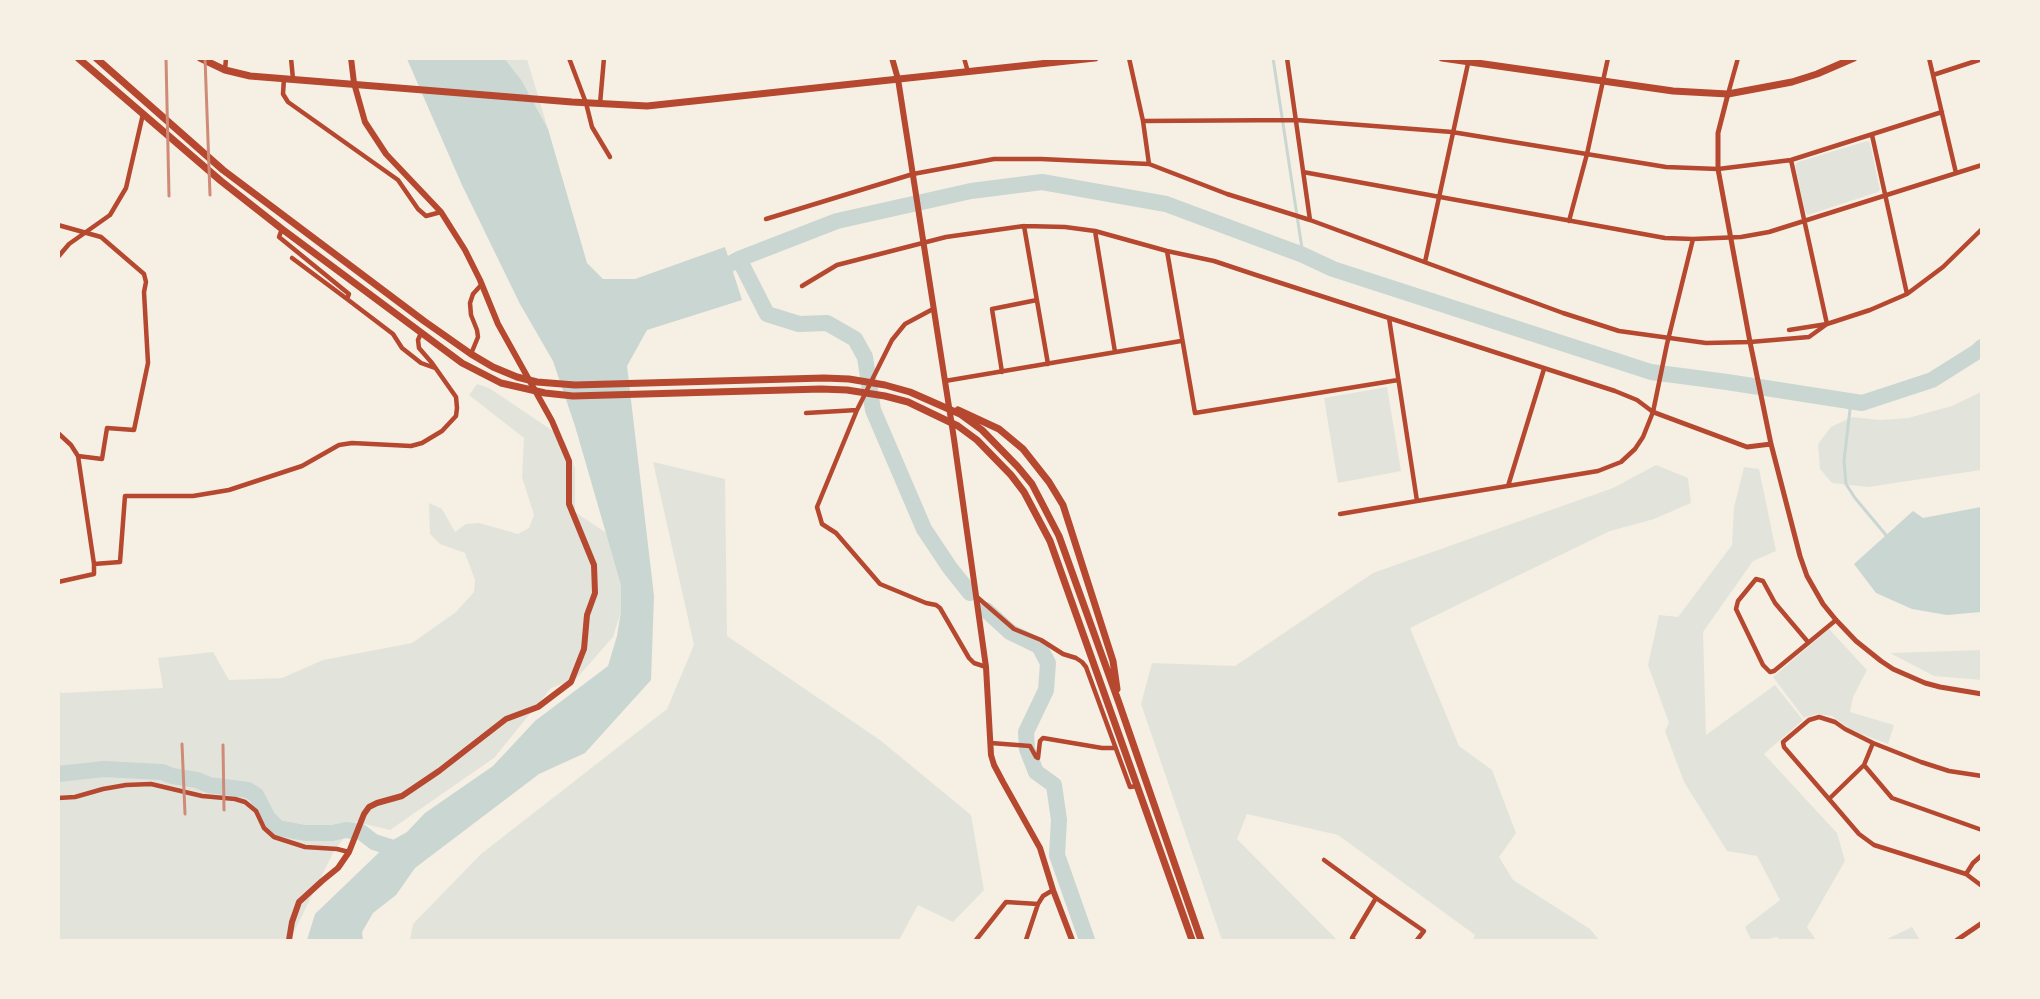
<!DOCTYPE html>
<style>
body{margin:0}
#map{position:relative;width:2040px;height:999px;overflow:hidden;background:#f6efe4;font-family:"Open Sans",sans-serif}
canvas{display:block}
.frame{position:absolute;inset:0;border:60px solid #f6efe4;pointer-events:none}
</style>
<div id="map">
<canvas width="2040" height="999"></canvas>
<div class="frame"></div>
</div>
<script>
const g = document.querySelector('canvas').getContext('2d');
g.lineJoin = 'round';
function paint(path, color) { g.fillStyle = color; g.fill(path, 'evenodd'); }
const toPath = rows => new Path2D(rows.map(r => 'M' + r).join(''));
function stroke(path, color, width, dash) { g.strokeStyle = color; g.lineWidth = width; g.lineCap = dash ? 'butt' : 'round'; g.setLineDash(dash || []); g.stroke(path); }
const green = toPath([
 [505,59,527,59,548,129,522,81],
 [1867,141,1870,143,1880,190,1878,192,1808,215,1805,212,1795,165,1798,162],
 [477,384,489,388,556,433,565,442,575,468,575,512,623,544,621,611,613,637,576,679,551,688,494,758,390,830,356,822,334,851,290,940,59,940,58,686,61,693,163,688,158,658,213,652,229,680,282,678,323,660,412,643,456,612,474,592,475,580,465,553,440,544,430,534,429,503,442,509,455,532,466,524,479,523,518,534,529,528,534,515,522,477,524,438,469,395],
 [1387,387,1401,471,1338,483,1324,398],
 [1981,392,1981,470,1868,487,1832,483,1820,469,1818,444,1831,427,1852,417,1880,420,1908,418,1952,406],
 [653,462,725,479,727,636,880,740,971,815,984,890,953,922,918,905,899,940,410,940,413,924,481,854,667,709,694,645],
 [1656,465,1688,478,1691,503,1654,519,1610,531,1410,628,1459,746,1492,770,1516,833,1499,857,1513,880,1590,929,1599,940,1473,940,1475,935,1338,835,1247,814,1237,839,1337,940,1222,940,1141,704,1152,663,1235,666,1373,573,1613,488],
 [1744,467,1759,469,1776,551,1753,561,1703,632,1706,735,1775,685,1803,720,1764,754,1837,833,1845,861,1807,927,1816,940,1780,940,1777,937,1764,940,1751,940,1745,927,1780,900,1757,856,1727,851,1684,782,1665,731,1669,723,1648,665,1659,615,1678,617,1732,545,1734,507],
 [1829,629,1867,670,1853,697,1850,712,1894,725,1888,744,1853,731,1832,716,1816,714,1804,718,1773,677],
 [1981,650,1981,680,1934,676,1890,653],
 [1912,927,1920,940,1885,940]
]);
const water = toPath([
 [407,59,505,59,522,81,548,129,587,263,603,279,635,279,725,247,742,300,647,330,627,366,654,596,651,680,585,753,539,774,415,868,396,895,373,913,362,932,363,940,307,940,315,914,391,841,407,832,425,813,493,766,535,721,608,666,617,636,621,611,621,585,575,426,553,361,520,304,462,185],
 [1981,507,1981,612,1947,615,1912,609,1876,593,1854,564,1913,511,1923,518]
]);
const stream = toPath([
 [1273,58,1303,255],
 [1851,401,1844,461,1846,484,1855,498,1886,535]
]);
const river = toPath([
 [739,259,767,314,799,324,827,323,855,339,865,357,873,410,924,529,950,568,970,593],
 [712,274,739,259,837,221,971,191,1042,182,1166,204,1303,255,1333,269,1651,372,1727,382,1862,403,1932,380,1978,351,1982,347],
 [986,610,1010,632,1039,646,1048,663,1046,690,1026,732,1027,749,1036,772,1054,785,1059,820,1057,855,1087,940],
 [58,774,104,769,162,772,172,776,197,780,209,785,248,790,256,795,268,818,278,828,305,833,332,833,346,830,361,832,374,842,390,847,397,860]
]);
const minor = toPath([
 [291,58,293,79],
 [569,58,586,103,592,127,610,157],
 [964,58,968,72],
 [1129,58,1143,121,1149,164],
 [1287,58,1310,220],
 [1929,58,1956,173],
 [225,70,226,58],
 [1933,75,1982,59],
 [284,78,283,94,288,102,398,180,418,209,426,216,441,212],
 [1728,94,1738,58],
 [600,104,604,58],
 [1143,121,1296,120,1452,132,1666,167,1718,169,1791,160,1942,112],
 [1872,135,1907,294],
 [1303,172,1665,238,1693,239,1741,237,1769,232,1982,165],
 [766,219,913,174,994,159,1041,159,1149,164,1227,194,1310,220,1563,313,1619,331,1706,343,1750,342,1809,337,1827,324,1870,310,1907,294,1943,267,1982,229],
 [1569,221,1587,154,1608,58],
 [58,225,101,237,144,274,146,282,144,292,148,363,134,430,107,428,102,459,78,456],
 [1024,226,1048,364],
 [282,229,279,237,349,294,347,299,393,334,402,348,421,363,435,368],
 [1095,231,1115,352],
 [1167,251,1195,413,1398,380],
 [58,257,69,244,110,215,126,188,143,114],
 [292,258,347,299],
 [1425,262,1469,59],
 [802,286,837,265,946,237,1024,226,1065,227,1095,231,1167,251,1214,261,1256,275,1615,391,1637,400,1653,412],
 [933,309,905,324,892,340,857,410,817,507,822,524,836,533,880,584,926,603,936,605,940,608,969,658,974,663,986,667],
 [1389,318,1417,501,1598,471,1621,462,1635,449,1643,437,1653,412,1667,344,1693,239],
 [1789,330,1827,324,1791,160],
 [471,354,478,337,477,330,471,315,470,303,473,294,482,284],
 [1002,372,992,309,1037,300],
 [945,381,1181,341],
 [806,413,857,410],
 [58,433,71,445,78,456,94,564,120,562,125,496,193,496,229,490,302,466,339,445,352,443,411,446,422,443,442,431,456,416,457,408,456,397,432,363,419,348,418,340,421,333],
 [1508,486,1544,369],
 [1340,514,1417,501],
 [58,582,94,574,94,564],
 [977,597,1014,629,1041,640,1063,654,1076,658,1082,662,1086,667,1130,787,1137,786],
 [1808,642,1775,603,1763,581,1756,579,1738,601,1736,609,1763,665,1770,672,1774,671,1836,620],
 [991,743,1030,746,1036,757,1038,758,1040,741,1043,738,1102,748,1114,748],
 [1864,765,1892,798,1982,830],
 [1982,776,1949,771,1921,762,1873,743,1845,729,1835,722,1819,717,1809,720,1783,742,1784,747,1829,799,1859,834,1874,845,1966,874,1982,886],
 [58,798,75,797,103,789,126,785,151,784,202,796,235,799,245,802,256,811,264,828,274,837,305,847,337,849,349,852],
 [1829,799,1864,765,1873,743],
 [1324,860,1376,898,1352,938,1354,940],
 [1966,874,1973,863,1982,855],
 [1376,898,1424,931,1417,940],
 [976,940,1006,902,1038,904],
 [1026,940,1038,904,1043,896,1053,890]
]);
const tertiary = toPath([
 [1728,94,1718,133,1718,169,1750,342,1771,444,1800,556,1807,576,1823,604,1836,620,1856,641,1881,661,1893,669,1925,683,1940,687,1982,694],
 [1653,412,1747,447,1771,444],
 [1957,940,1982,923]
]);
const secondary = toPath([
 [892,58,898,79,954,439,986,667,991,755,994,765,1003,782,1040,848,1053,890,1072,940],
 [289,940,292,922,299,902,322,881,338,868,349,852,364,814,369,807,377,803,402,796,439,771,506,719,538,707,571,682,584,649,587,615,595,593,594,565,569,504,569,461,552,421,498,324,480,280,465,250,441,212,386,154,365,122,354,83,351,58]
]);
const primary = toPath([
 [200,58,225,70,250,76,572,102,647,106,1095,58],
 [1442,58,1673,91,1728,94,1792,82,1817,74,1854,58]
]);
const trunk = toPath([
 [78,58,221,181,282,229,462,363,501,383,545,393,573,396,821,389,847,390,885,396,908,402,958,426,977,440,1011,475,1024,492,1050,541,1192,940],
 [96,58,223,170,424,321,471,354,493,367,517,377,537,382,575,385,824,378,849,379,885,385,910,392,960,414,982,430,1018,467,1032,484,1059,536,1119,703,1201,940],
 [958,410,999,429,1023,449,1049,482,1063,505,1113,661,1117,689]
]);
const rail = toPath([
 [166,58,169,196],
 [205,58,210,195],
 [182,744,185,814],
 [223,745,224,810]
]);
paint(green, '#e2e4dc');
paint(water, '#c9d6d2');
stroke(stream, '#c9d6d2', 3);
stroke(river, '#c9d6d2', 16);
stroke(minor, '#b5482f', 4.5);
stroke(tertiary, '#b5482f', 5);
stroke(secondary, '#b5482f', 6);
stroke(primary, '#b5482f', 7);
stroke(trunk, '#b5482f', 7);
stroke(rail, '#cf8b77', 3);
</script>
